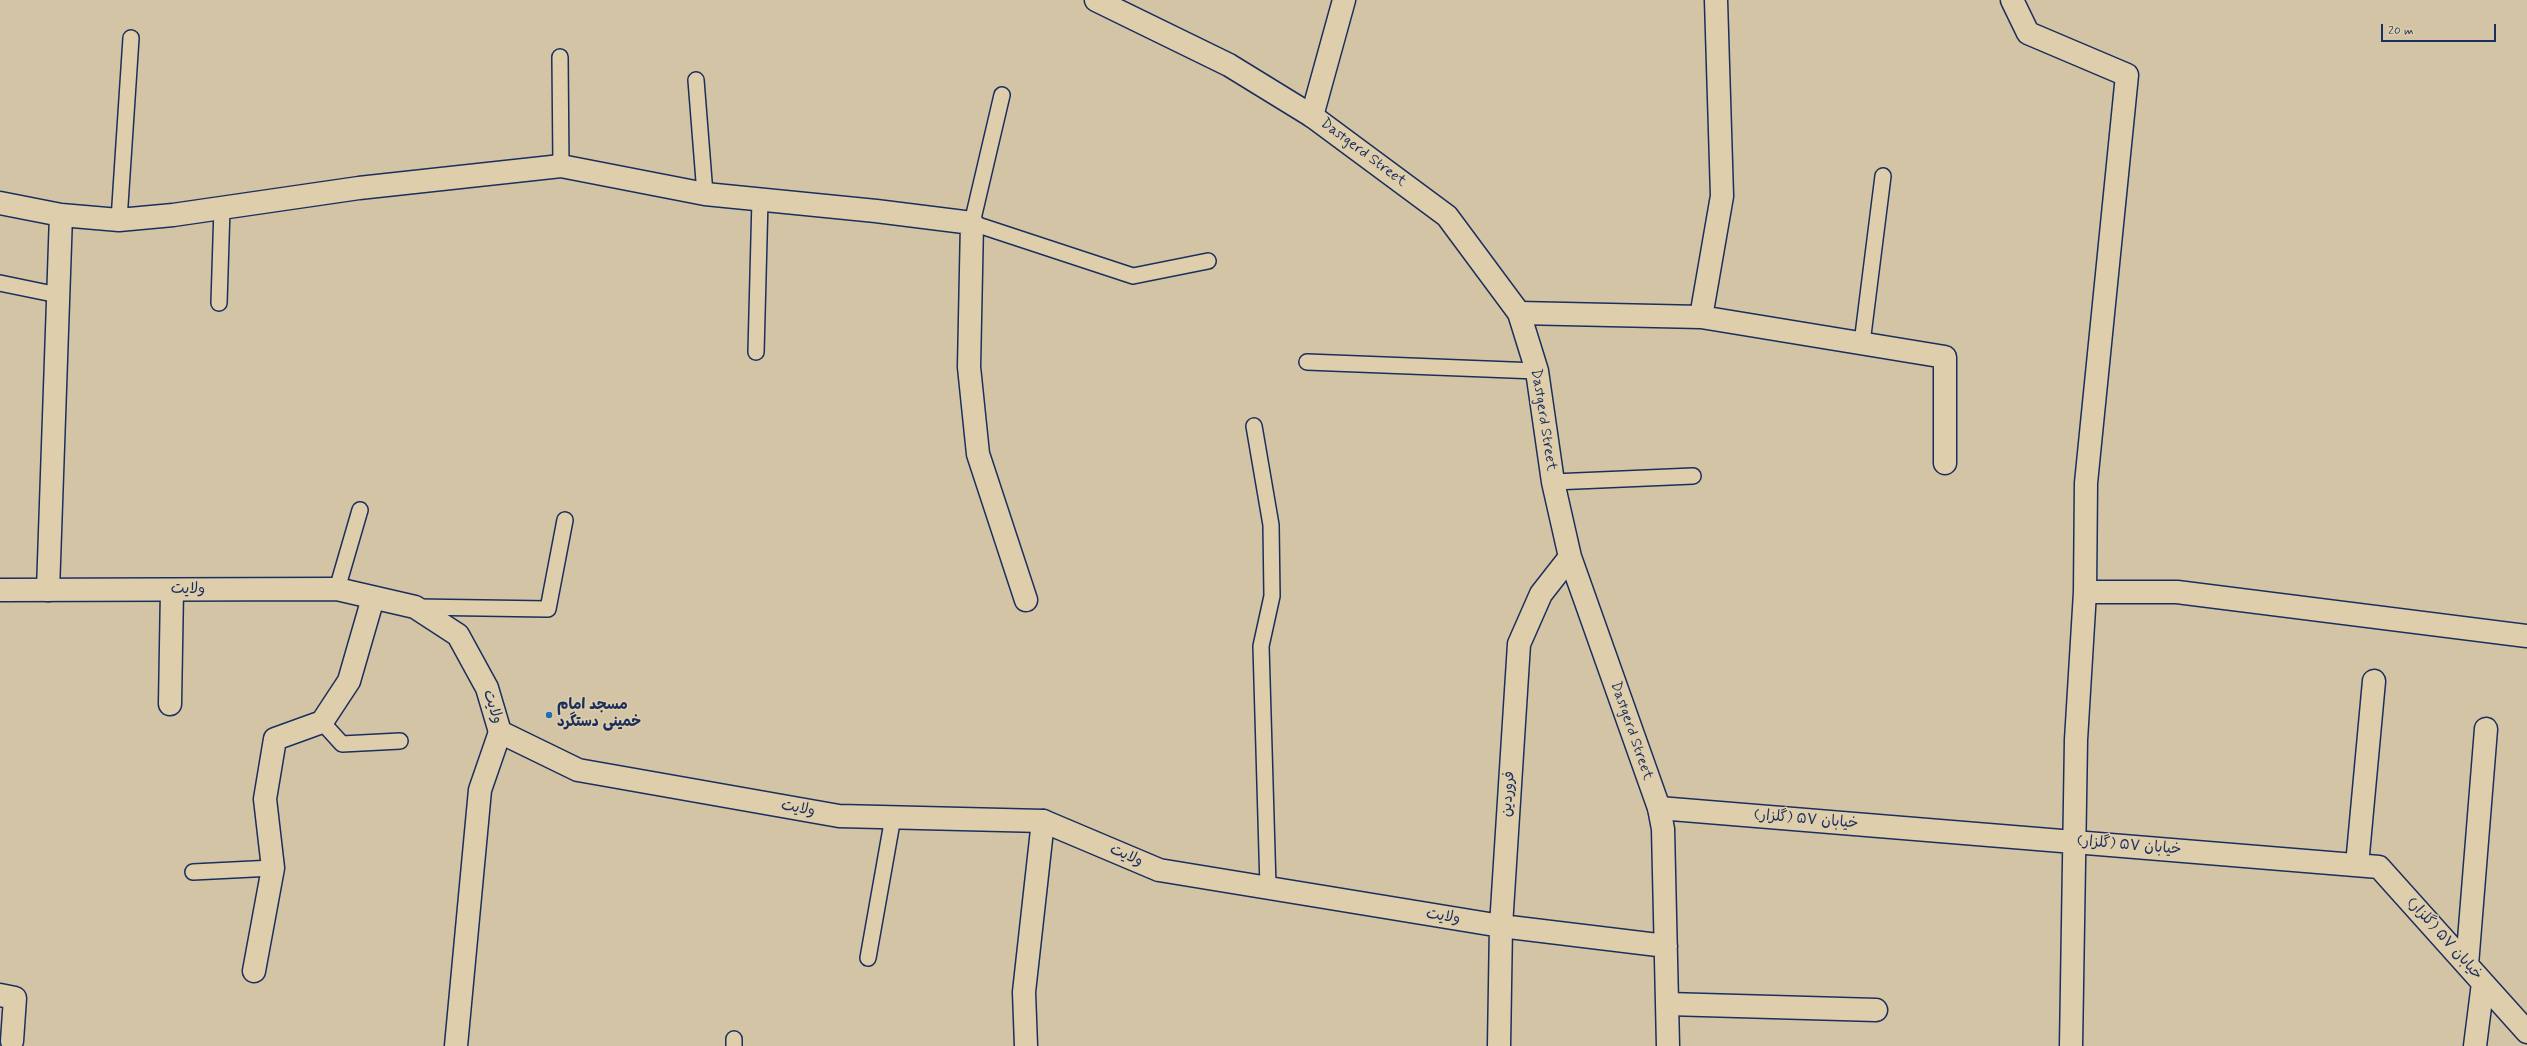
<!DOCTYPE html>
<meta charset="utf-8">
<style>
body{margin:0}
#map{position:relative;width:2527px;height:1046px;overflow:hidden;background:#d3c4a6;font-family:Mynerve,sans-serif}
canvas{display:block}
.scale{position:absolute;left:2381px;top:24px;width:115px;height:18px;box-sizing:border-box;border:2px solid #1b2f5e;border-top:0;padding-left:5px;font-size:12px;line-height:14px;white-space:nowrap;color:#1b2f5e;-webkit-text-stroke:3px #dfceab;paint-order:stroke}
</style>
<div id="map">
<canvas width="2527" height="1046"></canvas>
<div class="scale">20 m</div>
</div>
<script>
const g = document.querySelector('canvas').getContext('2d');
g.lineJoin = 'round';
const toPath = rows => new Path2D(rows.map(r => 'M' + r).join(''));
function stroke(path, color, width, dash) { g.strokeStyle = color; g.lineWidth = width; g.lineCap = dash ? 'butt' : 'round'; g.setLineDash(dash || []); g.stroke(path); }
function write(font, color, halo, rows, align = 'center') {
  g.font = font + ' Mynerve,"Playpen Sans Arabic",sans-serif'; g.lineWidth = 3; g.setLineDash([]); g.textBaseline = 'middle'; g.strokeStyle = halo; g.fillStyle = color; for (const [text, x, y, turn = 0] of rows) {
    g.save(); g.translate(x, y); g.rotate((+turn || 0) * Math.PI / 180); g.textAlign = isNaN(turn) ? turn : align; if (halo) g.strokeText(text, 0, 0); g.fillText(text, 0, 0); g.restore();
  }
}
const lane = toPath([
 [560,57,561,166],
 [696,80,705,194],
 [1002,95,972,223,1133,276,1208,261],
 [119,220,131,38],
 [0,283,58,295],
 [219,303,222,208],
 [1862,343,1883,176],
 [756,352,760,200],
 [1307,362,1537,371],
 [1254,426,1271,525,1272,596,1261,646,1268,887],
 [1553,482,1693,476],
 [337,589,360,510],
 [416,607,548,609,565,520],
 [322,722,342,744,400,741],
 [193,872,273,868],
 [868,958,893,817],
 [734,1046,734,1039]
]);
const street = toPath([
 [2012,0,2028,33,2127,75,2086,483,2085,592,2076,740,2071,1046],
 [1312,116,1344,0],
 [0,203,61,215,119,220,173,215,359,188,561,166,705,194,876,211,972,223,969,367,978,454,1026,600],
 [1519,313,1701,317,1722,196,1716,0],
 [1701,317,1945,357,1945,463],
 [48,590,61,215],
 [2085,592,2177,592,2527,636],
 [170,704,172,590],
 [1659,808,2379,867,2527,1032],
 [2357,865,2374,681],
 [2467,965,2486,729],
 [254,971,273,868,265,799,275,739,322,722,349,681,373,598],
 [0,995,15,998,12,1041],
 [1668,1004,1876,1010],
 [456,1046,480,790,500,732],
 [1026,1046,1024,992,1043,821],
 [2475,1046,2483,983]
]);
const secondary = toPath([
 [1096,0,1229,65,1312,116,1447,216,1519,313,1537,371,1553,482,1570,557,1659,808,1663,829,1668,1046],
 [0,590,337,589,415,607,458,635,487,688,500,732,578,770,839,816,1043,821,1159,870,1501,926,1666,946],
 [1499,1046,1501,926,1519,644,1541,594,1570,557]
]);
const markers = [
 [549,715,4,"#1f6fb2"]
];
const streetNames = [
 ["Dastgerd Street",1363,153,37],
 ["Dastgerd Street",1543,420,81],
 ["ولایت",188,590],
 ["ولایت",492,707,72],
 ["Dastgerd Street",1631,731,71],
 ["فروردین",1509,794,-86],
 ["ولایت",798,809,10],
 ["خیابان ۵۷ (گلزار)",1806,820,5],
 ["خیابان ۵۷ (گلزار)",2129,846,5],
 ["ولایت",1126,856,23],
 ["ولایت",1443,917,9],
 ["خیابان ۵۷ (گلزار)",2444,939,48]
];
const poiNames = [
 ["مسجد امام",557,706],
 ["خمینی دستگرد",557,723]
];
stroke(lane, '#1b2f5e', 18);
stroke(street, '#1b2f5e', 25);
stroke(secondary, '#1b2f5e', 25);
stroke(lane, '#dfceab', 15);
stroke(street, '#dfceab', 22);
stroke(secondary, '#dfceab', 22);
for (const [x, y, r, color] of markers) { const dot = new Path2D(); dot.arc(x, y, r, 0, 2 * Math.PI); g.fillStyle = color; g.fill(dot); stroke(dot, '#dfceab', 1.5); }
write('15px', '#1b2f5e', '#dfceab', streetNames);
write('bold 15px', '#1b2f5e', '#dfceab', poiNames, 'left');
</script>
